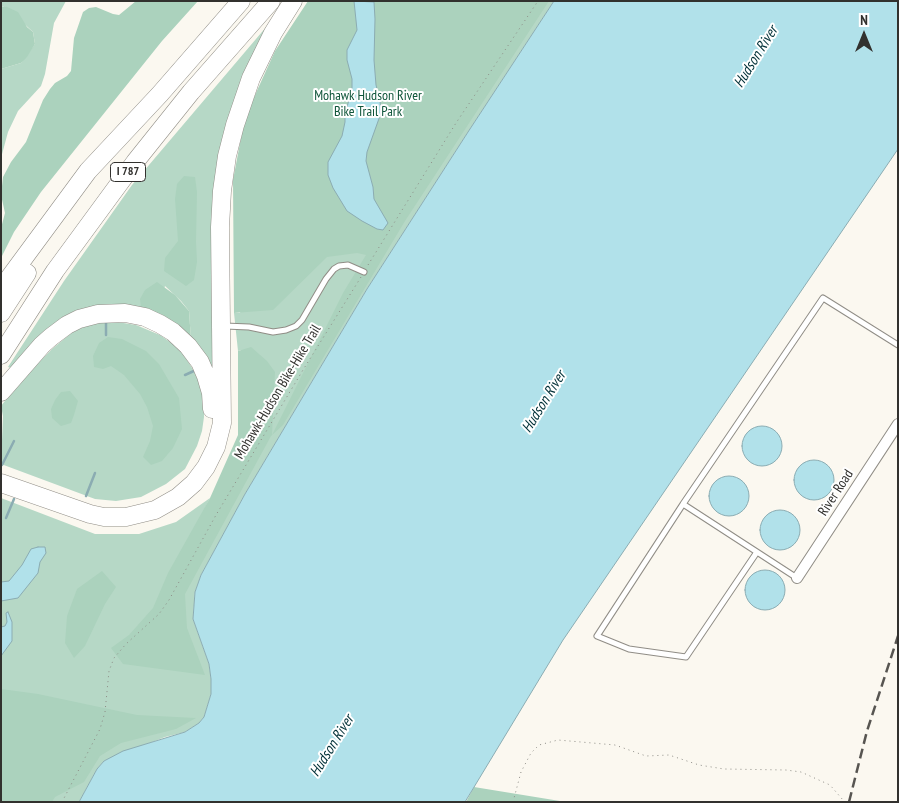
<!DOCTYPE html>
<style>
body{margin:0}
#map{position:relative;width:899px;height:803px;overflow:hidden;background:#fbf8f0;font-family:"PT Sans Narrow",sans-serif}
canvas{display:block}
.frame{position:absolute;inset:0;border:2px solid #32312e;pointer-events:none}
.north{position:absolute;left:839px;top:10px;width:50px;height:50px;-webkit-text-stroke:4px #fff;paint-order:stroke;rotate:0deg;font-size:14px;font-weight:700;line-height:20px;text-align:center;color:#32312e}
.north::after{content:'';display:block;margin:auto;width:18px;height:22px;background:#32312e;clip-path:polygon(50% 0,100% 100%,50% 72%,0 100%)}
</style>
<div id="map">
<canvas width="899" height="803"></canvas>
<div class="frame"></div>
<div class="north">N</div>
</div>
<script>
const g = document.querySelector('canvas').getContext('2d');
g.lineJoin = 'round';
function paint(path, color) { g.fillStyle = color; g.fill(path, 'evenodd'); }
const toPath = rows => new Path2D(rows.map(r => 'M' + r).join(''));
function stroke(path, color, width, dash) { g.strokeStyle = color; g.lineWidth = width; g.lineCap = dash ? 'butt' : 'round'; g.setLineDash(dash || []); g.stroke(path); }
function write(font, color, halo, rows, align = 'center') {
  g.font = font + ' "PT Sans Narrow",sans-serif'; g.lineWidth = 4; g.setLineDash([]); g.textBaseline = 'middle'; g.strokeStyle = halo; g.fillStyle = color; for (const [text, x, y, turn = 0] of rows) {
    g.save(); g.translate(x, y); g.rotate((+turn || 0) * Math.PI / 180); g.textAlign = isNaN(turn) ? turn : align; if (halo) g.strokeText(text, 0, 0); g.fillText(text, 0, 0); g.restore();
  }
}
const green = toPath([
 [1,1,66,1,54,23,45,74,41,86,18,111,8,132,1,158,1,69,21,63,35,44,33,32,5,6,1,7],
 [313,1,554,1,468,132,367,289,245,494,201,575,195,592,193,619,209,664,211,679,211,694,204,717,199,723,185,732,165,737,104,761,97,769,79,802,1,802,1,498,95,534,139,534,176,522,210,498,205,508,246,443,241,350,238,351,234,313,240,313],
 [284,6,237,98,216,382,191,340,189,311,181,301,165,286,156,316,98,308,14,369,8,367,64,281,132,185],
 [111,321,136,325,160,335,180,349,194,371,204,394,204,417,202,431,197,446,185,469,166,484,141,497,116,501,95,499,1,464,3,416,1,406,18,384,52,349,75,330,93,324]
]);
const forest = toPath([
 [136,1,198,1,162,41,41,192,14,232,1,258,1,228,5,213,1,195,3,177,11,162,26,142,43,100,50,89,55,83,67,76,71,71,74,38,83,12,89,8,96,7,113,14,119,15],
 [308,1,549,1,405,221,283,425,271,436,185,594,187,628,205,675,123,664,111,648,129,635,153,608,168,573,210,498,238,435,238,351,251,347,267,361,275,372,272,435,343,293,366,255,357,253,327,257,273,310,234,313,233,180,245,117,275,51],
 [5,6,18,12,27,27,33,32,35,44,27,57,21,63,1,69,1,7],
 [184,176,195,177,197,192,196,242,197,262,194,280,186,286,164,271,165,258,178,241,175,199,177,184],
 [157,282,175,295,189,311,191,340,161,318,141,307,140,299,145,290],
 [108,337,122,339,146,351,159,364,179,398,182,429,173,448,162,461,151,465,143,457,150,441,153,426,147,407,140,394,124,375,111,366,103,369,94,367,93,356,99,343],
 [70,391,78,401,74,415,71,423,61,426,52,418,51,409,55,400,61,392],
 [102,571,116,587,105,604,85,646,74,658,65,643,67,616,77,589],
 [1,689,38,694,137,715,196,718,176,729,121,743,100,756,84,782,55,797,52,802,1,802],
 [474,787,566,802,466,802]
]);
const water = toPath([
 [354,1,374,2,375,19,374,60,376,85,380,101,381,113,367,152,366,161,373,187,374,199,388,223,383,230,377,229,362,221,347,211,333,188,328,175,328,162,342,136,345,122,345,115,352,88,352,79,347,60,347,50,357,30,354,1],
 [554,1,898,1,898,149,563,640,465,802,79,802,97,769,104,761,123,751,185,732,199,723,204,717,211,694,211,679,209,664,193,619,195,592,201,575,245,494,367,289,468,132,554,1],
 '742 446a20 20 0 1 1 40 0a20 20 0 1 1-40 0Z',
 '794 480a20 20 0 1 1 40 0a20 20 0 1 1-40 0Z',
 '709 496a20 20 0 1 1 40 0a20 20 0 1 1-40 0Z',
 '760 530a20 20 0 1 1 40 0a20 20 0 1 1-40 0Z',
 [38,547,45,547,46,553,40,562,38,573,18,598,1,601,1,582,9,581,22,565,31,549,38,547],
 '745 590a20 20 0 1 1 40 0a20 20 0 1 1-40 0Z',
 [8,612,12,622,12,641,1,656,1,627,5,626,7,622,6,613,8,612]
]);
const stream = toPath([
 [106,321,106,335],
 [185,375,196,370],
 [2,465,14,441],
 [86,496,95,473],
 [6,518,14,499]
]);
const path = toPath([
 [368,265,456,123,538,1],
 [62,802,100,729,105,712,109,671,114,658,126,644,159,614,169,600,216,515,303,370,361,277],
 [513,802,521,772,531,753,539,745,558,740,615,745,646,756,669,755,699,765,724,769,786,770,801,772,830,785,843,800]
]);
const service = toPath([
 [225,326,249,327,273,332,286,330,296,326,302,320,326,279,334,269,339,266,348,265,364,272],
 [683,504,597,636,629,649,686,657,757,552],
 [797,578,683,504,823,298,898,345]
]);
const minor = toPath([
 [797,578,898,424]
]);
const motorway = toPath([
 [1,289,88,171,160,94,241,1],
 [1,313,27,273],
 [1,355,55,271,135,162,191,92,271,1],
 [1,392,42,345,51,337,67,325,79,319,98,314,125,313,145,317,160,324,173,332,188,346,200,362,206,376,211,393,212,409],
 [1,483,90,514,104,517,126,517,155,510,178,497,194,483,206,467,216,447,222,423,220,227,222,191,227,156,235,125,251,78,273,33,293,1]
]);
const rail = toPath([
 [849,802,867,731,898,636]
]);
const shields = [
 [128,172,35]
];
const shieldNames = [
 ["I 787",128,172]
];
const parkNames = [
 ["Mohawk Hudson River",368,96],
 ["Bike Trail Park",368,112]
];
const streetNames = [
 ["Mohawk-Hudson Bike-Hike Trail",278,392,-59],
 ["River Road",836,493,-57]
];
const waterNames = [
 ["Hudson River",756,57,-58],
 ["Hudson River",544,402,-58],
 ["Hudson River",332,746,-58]
];
paint(green, '#b6d8c6');
paint(forest, '#abd2bd');
paint(water, '#b1e1ea');
stroke(water, '#8bacb2', 1);
stroke(stream, '#8bacb2', 2.5);
stroke(service, '#908d86', 7);
stroke(minor, '#908d86', 12);
stroke(motorway, '#908d86', 19);
stroke(path, '#8c8b85', 1, [1, 4]);
stroke(service, '#fff', 5);
stroke(minor, '#fff', 10);
stroke(motorway, '#fff', 18);
stroke(rail, '#575551', 2.5, [10, 5]);
for (const [x, y, w] of shields) { const box = new Path2D(); box.roundRect(x - w / 2, y - 9.5, w, 19, 4); g.fillStyle = '#fff'; g.fill(box); stroke(box, '#32312e', 1); }
write('bold 12px', '#32312e', null, shieldNames);
write('14px', '#0f553a', '#fff', parkNames);
write('14px', '#32312e', '#fff', streetNames);
write('italic 15px', '#023138', '#fff', waterNames);
</script>
